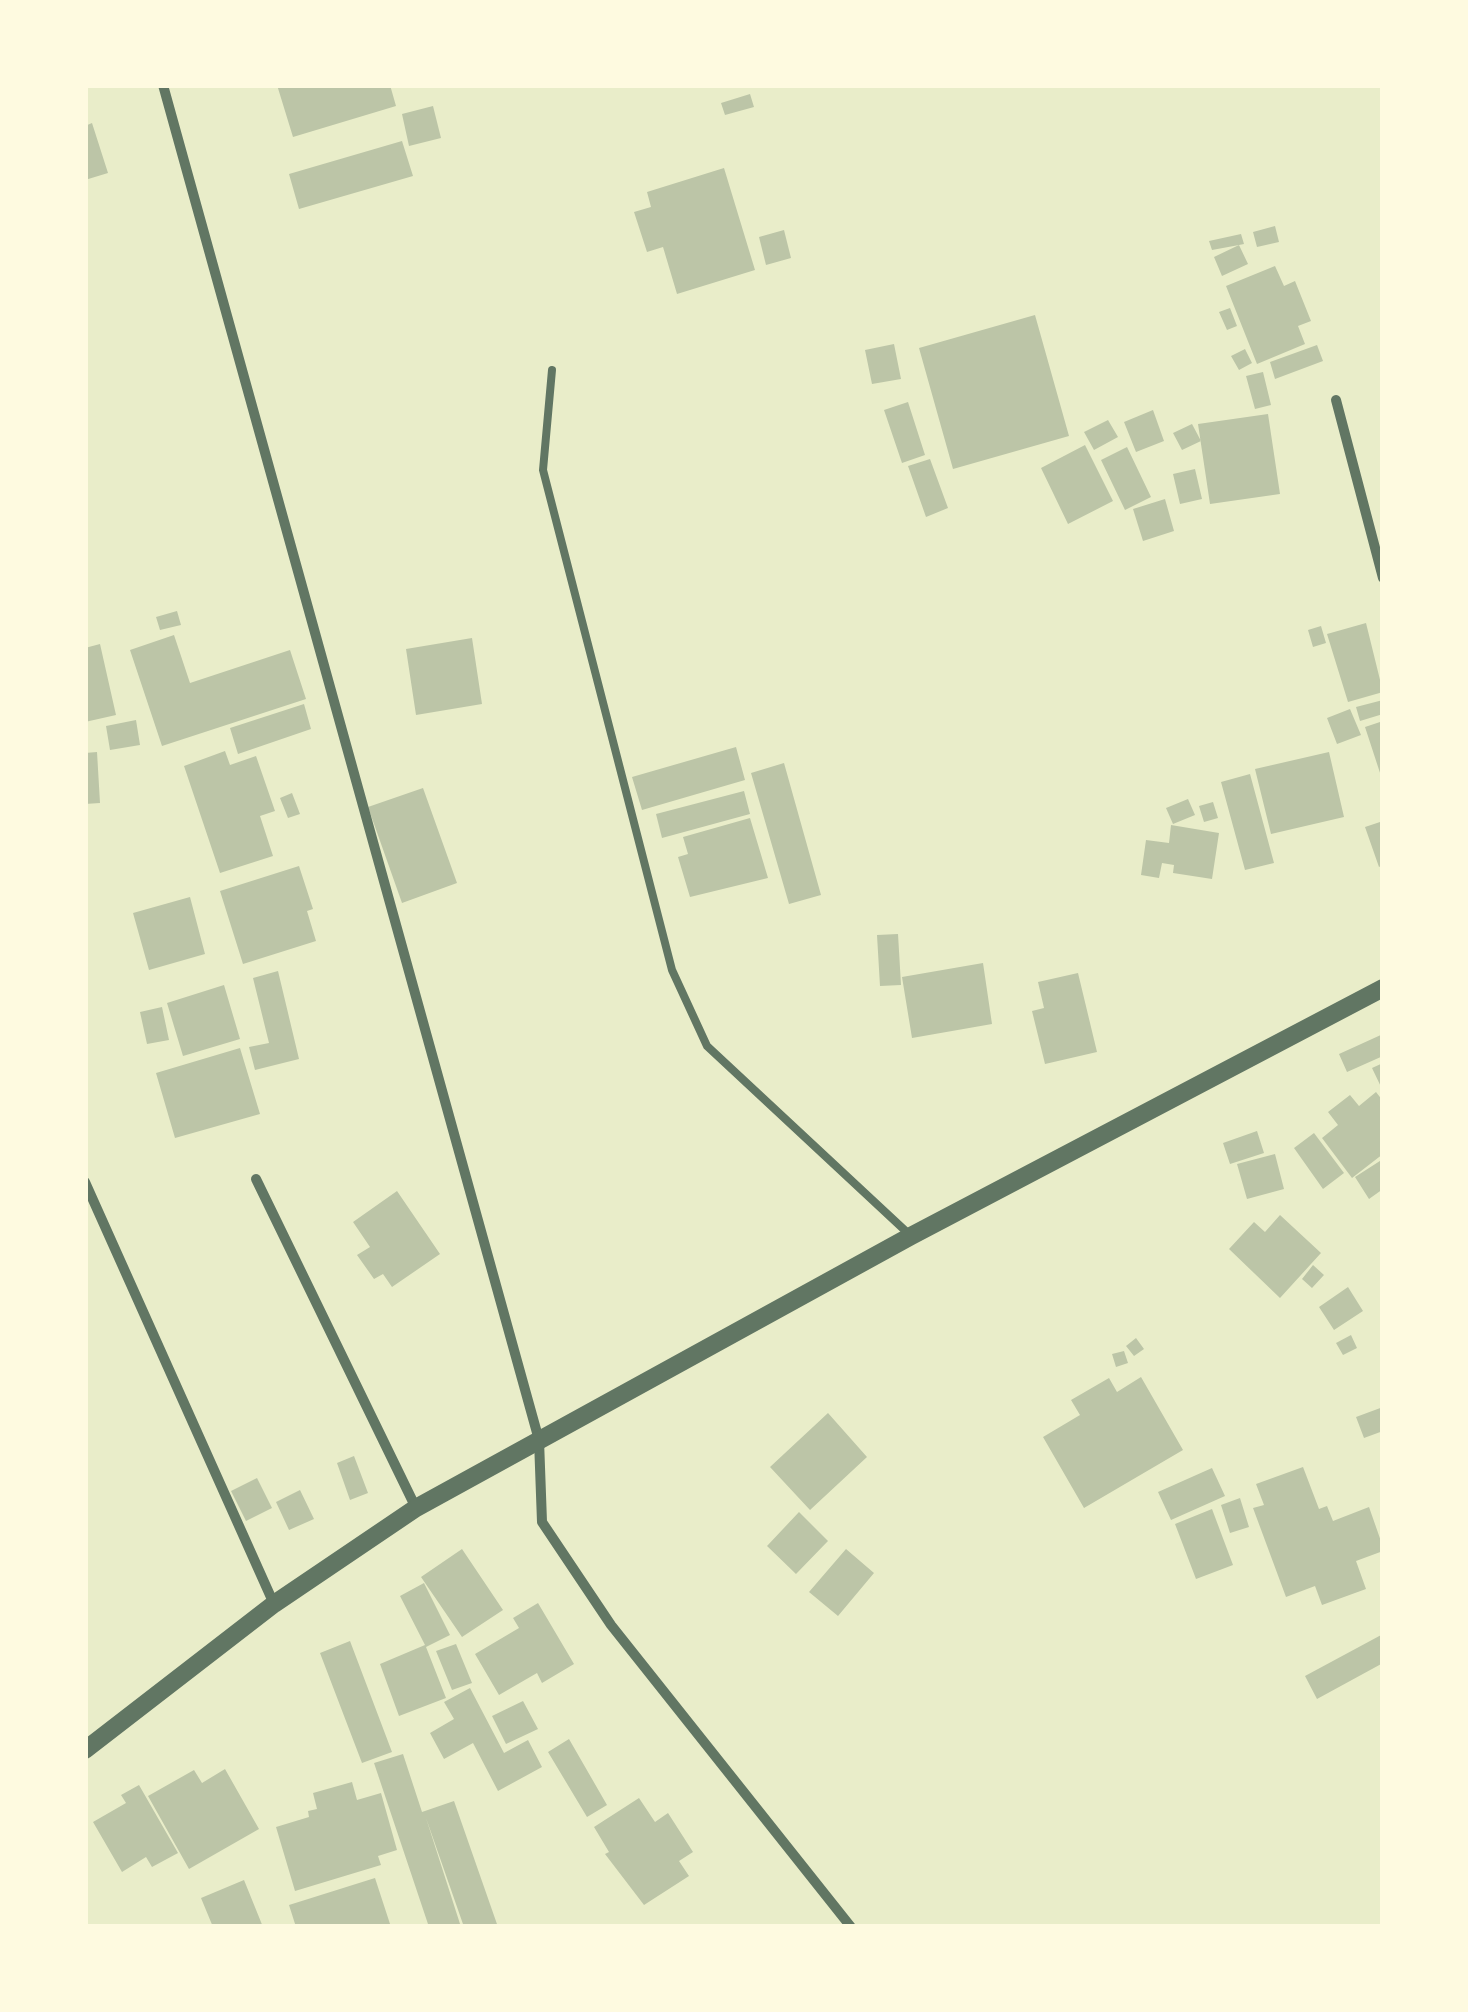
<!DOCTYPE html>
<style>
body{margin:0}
#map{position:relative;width:1468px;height:2012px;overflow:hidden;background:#e9edc9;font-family:"Sofia Sans Condensed",sans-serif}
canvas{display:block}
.frame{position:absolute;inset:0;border:88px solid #fefae0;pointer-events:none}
</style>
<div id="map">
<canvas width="1468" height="2012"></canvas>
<div class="frame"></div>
</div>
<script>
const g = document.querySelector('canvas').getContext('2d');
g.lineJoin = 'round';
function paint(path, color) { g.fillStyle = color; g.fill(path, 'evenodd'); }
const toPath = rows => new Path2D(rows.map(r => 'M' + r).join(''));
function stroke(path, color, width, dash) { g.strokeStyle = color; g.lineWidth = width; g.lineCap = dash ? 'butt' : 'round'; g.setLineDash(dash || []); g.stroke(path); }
const building = toPath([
 [277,85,390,85,396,106,293,137],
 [750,94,754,107,725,115,721,103],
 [433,106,441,138,409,146,402,114],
 [92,123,108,173,85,180,85,126],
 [402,141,413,176,299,209,289,174],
 [724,168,755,270,677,294,663,247,647,252,634,212,651,207,647,192],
 [1275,226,1279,242,1257,247,1253,232],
 [784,230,791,258,766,265,759,237],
 [1241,234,1244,244,1239,245,1248,264,1222,276,1214,257,1239,245,1212,250,1209,241],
 [1275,266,1284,286,1295,281,1311,321,1298,326,1305,344,1257,364,1226,286],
 [1230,308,1237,326,1227,330,1219,312],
 [1035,315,1069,436,953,469,919,348],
 [894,344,901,379,872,384,865,350],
 [1317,345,1323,361,1275,379,1270,362],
 [1245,349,1252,363,1239,370,1231,356],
 [1263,372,1271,405,1255,409,1246,376],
 [908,402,925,455,902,463,884,410],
 [1153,410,1164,441,1136,452,1124,422],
 [1268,414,1280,494,1210,504,1198,424],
 [1108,420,1118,437,1094,450,1084,432],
 [1192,424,1201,441,1182,450,1173,433],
 [1085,445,1113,501,1068,524,1041,468],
 [1127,447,1151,497,1125,510,1101,460],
 [930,459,948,508,926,517,908,466],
 [1195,469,1202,499,1180,504,1173,474],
 [1165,499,1174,531,1143,541,1133,509],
 [177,611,181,625,160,630,156,617],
 [1366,623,1383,692,1348,702,1327,634],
 [1321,626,1326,643,1313,647,1308,630],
 [174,635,190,683,290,650,306,699,162,746,130,650],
 [472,638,482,704,416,715,406,649],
 [100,644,116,715,85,722,85,648],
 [1383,700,1383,714,1360,721,1356,707],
 [304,704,311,729,238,754,230,728],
 [1350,709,1361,735,1337,744,1327,718],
 [136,720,140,745,110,750,106,726],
 [1383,721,1383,779,1382,779,1365,727],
 [736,747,745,780,642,810,632,777],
 [225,751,230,765,256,756,275,811,260,816,273,856,220,873,184,766],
 [97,752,100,803,85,804,85,753],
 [1329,752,1344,817,1271,834,1255,769],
 [784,763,821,895,789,904,751,773],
 [1250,774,1274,863,1245,870,1221,782],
 [423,788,457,883,402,903,368,807],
 [744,791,750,814,662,838,656,814],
 [292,793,300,814,288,818,280,798],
 [1188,799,1195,815,1173,824,1166,808],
 [1213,802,1218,818,1204,822,1199,806],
 [750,818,768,878,690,897,678,857,688,854,683,837],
 [1383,821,1383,865,1379,867,1365,827],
 [1171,825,1219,833,1212,879,1173,873,1174,865,1162,863,1159,878,1141,875,1146,840,1169,843],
 [299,866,313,909,307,911,316,941,243,964,220,891],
 [190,897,205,954,149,970,133,913],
 [898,934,901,985,880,986,877,935],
 [983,963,992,1024,912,1038,902,977],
 [278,971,299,1059,255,1070,249,1047,269,1043,253,978],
 [1078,973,1097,1052,1045,1064,1032,1011,1044,1008,1038,982],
 [224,985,240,1039,183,1056,167,1003],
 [162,1007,169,1040,147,1044,140,1012],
 [1383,1034,1383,1056,1347,1072,1339,1054],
 [240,1048,260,1114,175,1138,156,1073],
 [1383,1063,1383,1091,1372,1068],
 [1376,1092,1383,1101,1383,1154,1352,1178,1322,1138,1338,1125,1328,1112,1350,1095,1359,1106],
 [1257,1131,1264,1153,1230,1164,1223,1143],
 [1314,1133,1344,1173,1323,1189,1294,1148],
 [1275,1154,1284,1189,1247,1199,1237,1164],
 [1383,1159,1383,1189,1369,1199,1355,1177],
 [397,1191,440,1254,392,1287,383,1274,374,1279,357,1255,370,1247,353,1222],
 [1280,1215,1321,1253,1280,1298,1229,1249,1254,1222,1265,1232],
 [1313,1265,1324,1275,1312,1288,1302,1279],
 [1348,1287,1363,1311,1334,1330,1319,1307],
 [1351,1335,1357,1348,1343,1355,1336,1343],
 [1136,1338,1144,1349,1134,1356,1126,1346],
 [1124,1351,1128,1363,1116,1367,1112,1354],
 [1141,1377,1183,1450,1084,1508,1043,1437,1080,1415,1071,1400,1109,1378,1117,1392],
 [1383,1407,1383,1431,1364,1438,1356,1417],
 [828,1413,867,1457,810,1510,770,1467],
 [354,1456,368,1493,350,1500,337,1463],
 [1303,1467,1319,1509,1327,1506,1333,1521,1369,1507,1383,1547,1383,1551,1356,1561,1366,1589,1322,1605,1315,1586,1286,1597,1253,1508,1264,1505,1256,1484],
 [1212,1468,1225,1496,1171,1520,1158,1492],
 [257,1478,272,1508,246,1521,231,1491],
 [300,1490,314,1519,289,1530,276,1502],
 [1240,1498,1249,1527,1230,1533,1221,1505],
 [1212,1509,1233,1565,1196,1579,1175,1524],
 [799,1512,828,1541,796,1574,767,1546],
 [462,1549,503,1610,462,1637,421,1577],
 [846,1549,874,1573,838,1616,809,1592],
 [424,1583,450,1635,426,1647,446,1698,399,1716,380,1664,425,1645,400,1596],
 [538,1603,574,1664,542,1683,537,1673,499,1695,475,1654,519,1628,513,1618],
 [1383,1634,1383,1663,1317,1699,1305,1676],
 [350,1641,392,1752,362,1763,320,1653],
 [456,1644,472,1683,452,1690,436,1651],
 [470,1688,504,1753,528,1740,542,1767,498,1791,473,1743,444,1759,430,1733,454,1719,444,1702],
 [523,1701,538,1729,506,1744,492,1716],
 [569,1739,607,1805,587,1817,548,1752],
 [403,1754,422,1812,454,1801,498,1927,464,1927,426,1818,461,1927,429,1927,374,1763],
 [225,1769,259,1829,189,1869,148,1796,194,1770,202,1783],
 [352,1782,357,1800,381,1793,397,1850,378,1856,381,1865,295,1891,276,1827,309,1817,308,1811,317,1809,313,1793],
 [139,1785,178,1853,152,1867,146,1857,122,1872,93,1822,126,1803,121,1795],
 [639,1798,655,1822,668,1813,693,1852,679,1861,689,1876,644,1905,605,1854,609,1852,594,1827],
 [375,1878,391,1927,296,1927,289,1905],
 [244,1880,263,1927,213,1927,201,1898]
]);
const service = toPath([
 [552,370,543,470,672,970,707,1046,911,1236]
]);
const minor = toPath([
 [163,85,539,1440,542,1522,611,1625,851,1927],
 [1336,400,1383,578],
 [256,1179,416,1508],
 [85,1182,274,1604]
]);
const tertiary = toPath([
 [85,1750,274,1604,416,1508,911,1236,1383,988]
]);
paint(building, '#bcc5a7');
stroke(service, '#617663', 8);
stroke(minor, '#617663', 10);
stroke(tertiary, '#617663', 18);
</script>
